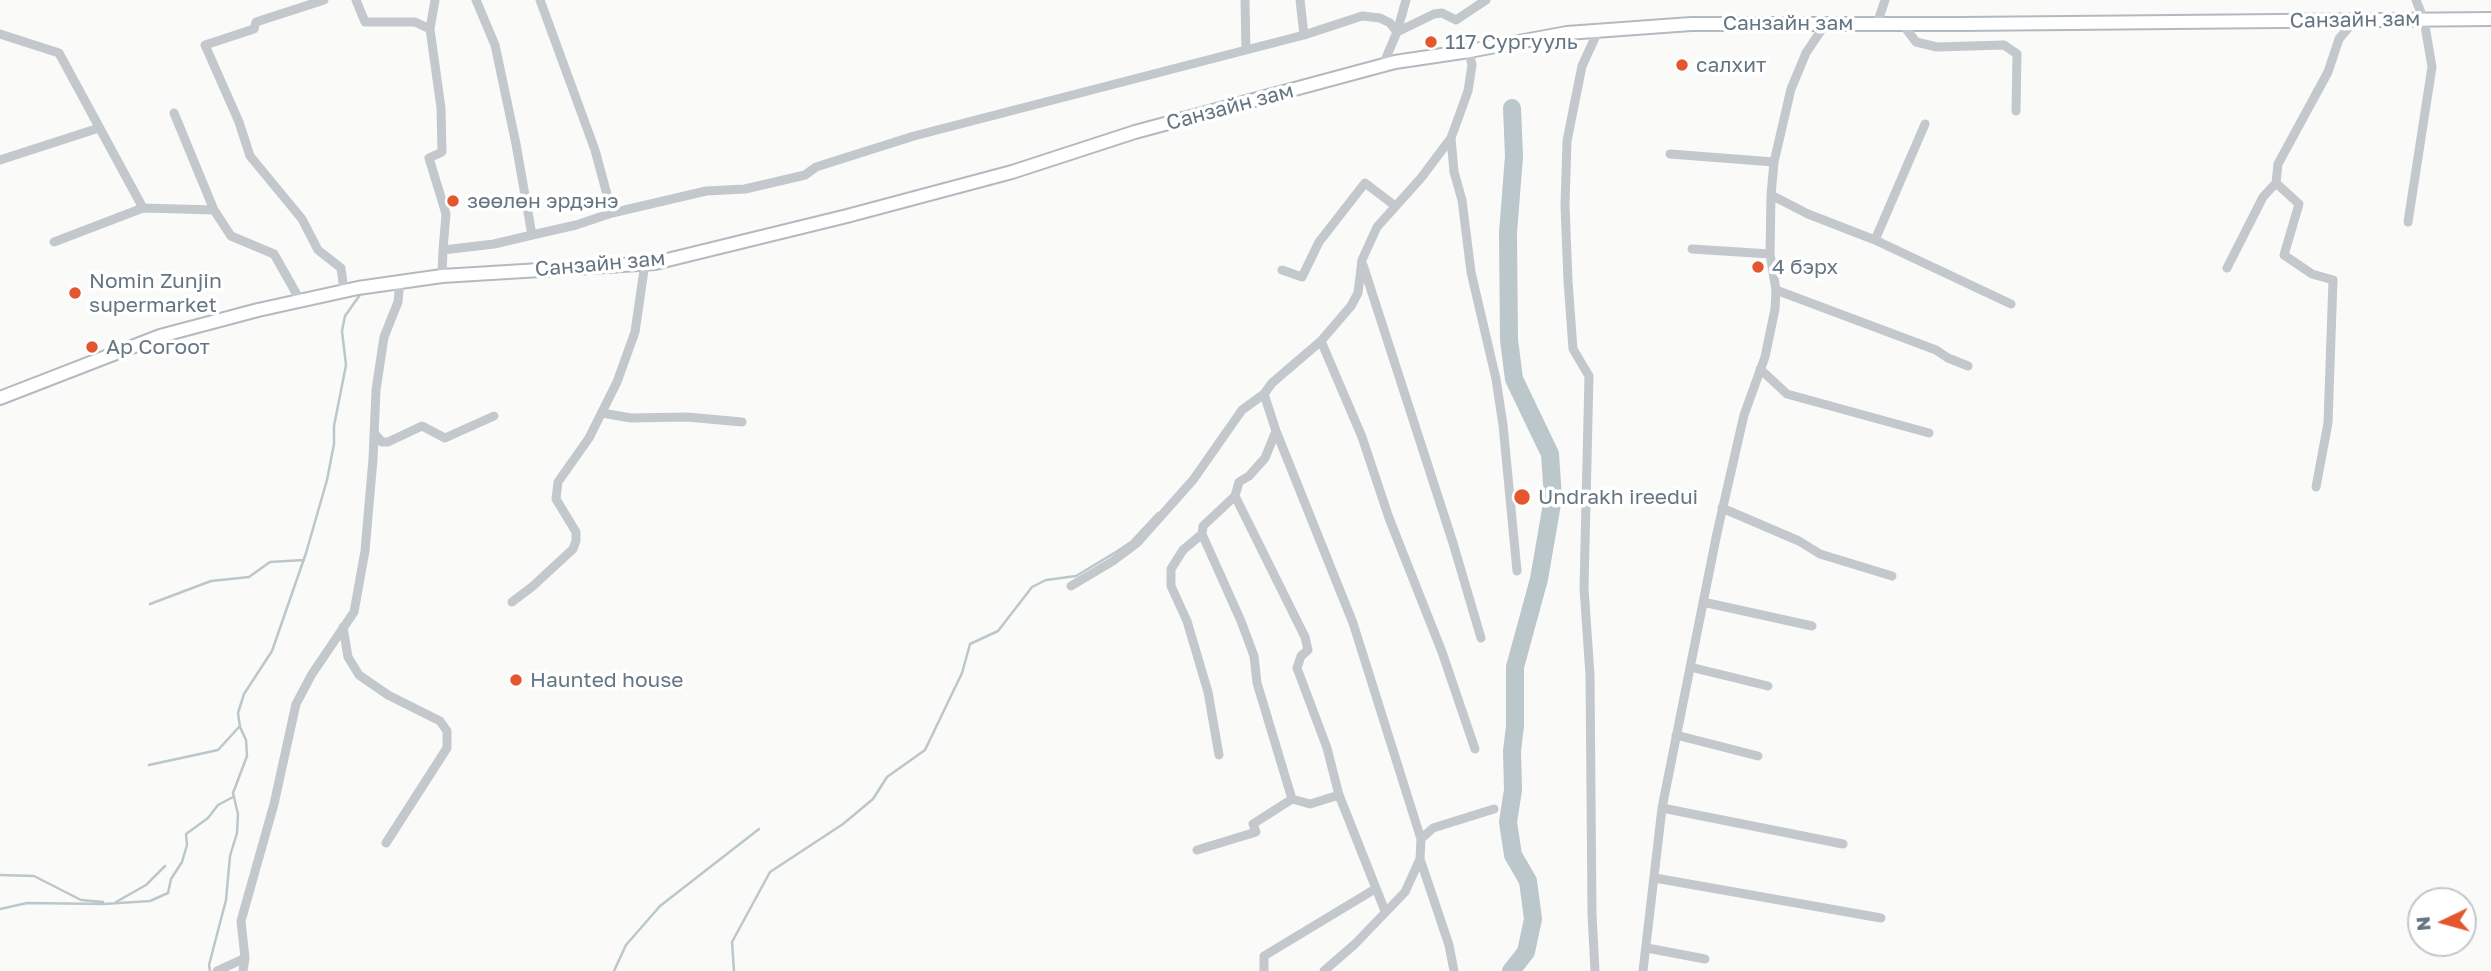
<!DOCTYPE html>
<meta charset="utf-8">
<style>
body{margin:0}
#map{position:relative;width:2491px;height:971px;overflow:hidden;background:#fafaf8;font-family:"Golos Text",sans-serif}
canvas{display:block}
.north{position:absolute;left:2407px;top:887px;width:70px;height:70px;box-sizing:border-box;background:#fff;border:2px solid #c1c8cd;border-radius:50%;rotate:265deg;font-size:19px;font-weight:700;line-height:28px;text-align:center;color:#657683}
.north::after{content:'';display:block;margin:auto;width:24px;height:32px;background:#e4572e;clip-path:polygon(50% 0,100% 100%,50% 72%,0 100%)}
</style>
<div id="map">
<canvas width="2491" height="971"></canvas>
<div class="north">N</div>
</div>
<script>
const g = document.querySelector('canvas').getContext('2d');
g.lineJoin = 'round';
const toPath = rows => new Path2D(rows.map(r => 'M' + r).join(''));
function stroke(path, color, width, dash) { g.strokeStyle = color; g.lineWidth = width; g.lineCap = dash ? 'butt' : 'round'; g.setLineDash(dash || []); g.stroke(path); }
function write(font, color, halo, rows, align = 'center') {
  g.font = font + ' "Golos Text",sans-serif'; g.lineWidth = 7; g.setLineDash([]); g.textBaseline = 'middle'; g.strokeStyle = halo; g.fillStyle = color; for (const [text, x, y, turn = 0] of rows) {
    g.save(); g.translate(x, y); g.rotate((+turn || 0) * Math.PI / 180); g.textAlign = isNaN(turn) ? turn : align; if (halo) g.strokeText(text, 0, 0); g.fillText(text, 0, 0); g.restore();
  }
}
const stream = toPath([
 [150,604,211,581,249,577,270,562,304,560],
 [149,765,218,750,239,727],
 [0,875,34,876,81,900,103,902],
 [116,902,146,885,165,866],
 [0,909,27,903,104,904,150,901,168,893,171,879,182,862,187,845,186,834,208,818,218,805,233,797],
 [210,971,209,965,226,900,230,856,237,833,238,814,233,793,247,756,246,740,240,727,238,713,244,694,272,651,306,553,327,480,334,444,334,426,346,365,342,331,345,316,362,292],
 [614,971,626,945,660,906,759,829],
 [734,971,732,942,770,872,843,824,873,799,887,777,925,750,962,673,970,644,998,631,1032,587,1046,580,1076,576,1116,552,1131,542,1158,513]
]);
const river = toPath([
 [1511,971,1526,952,1533,919,1528,881,1513,855,1508,822,1513,790,1512,751,1515,726,1515,667,1539,579,1553,498,1550,454,1514,379,1509,340,1508,233,1514,156,1512,108]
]);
const minor = toPath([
 [324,0,256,22,254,29,205,45,239,122,250,156,302,219,318,250,341,268,344,291],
 [356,0,365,22,415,22,430,29],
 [435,0,430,29,441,108,442,152,429,158,446,214,443,250],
 [476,0,495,45,516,144,532,235],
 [540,0,595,150,612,213],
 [1245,0,1246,50],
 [1300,0,1304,35,1362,16,1380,18,1390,23,1397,32,1434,14,1442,13,1456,20,1486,0],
 [1877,24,1885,0],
 [1906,24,1907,30,1916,42,1937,47,2004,45,2017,54,2016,111],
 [0,34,59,53,143,208,214,210],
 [1383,65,1397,32,1406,0],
 [174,113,214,210,231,236,274,254,300,300],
 [1451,138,1454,172,1462,200,1471,272,1496,379,1503,425,1517,571],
 [1670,154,1774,162],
 [0,160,99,128],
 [1771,195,1808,214,1875,240,2011,304],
 [2408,222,2432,67,2424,20,2416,0],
 [1875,240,1925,124],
 [54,242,143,208],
 [1692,249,1770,254],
 [1363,265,1453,543,1481,638],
 [2227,268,2263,197,2276,183],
 [1282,270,1302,277,1319,242,1365,183,1394,205],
 [442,276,443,250,494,244,532,235,576,225,612,213,706,191,745,189,805,175,816,167,914,136,1304,35],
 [1776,290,1936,350,1948,358,1968,366],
 [1321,341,1362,437,1389,518,1442,652,1475,749],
 [1760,369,1787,394,1929,433],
 [602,413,631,418,687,417,742,422],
 [374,433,382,442,388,442,422,426,445,438,494,416],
 [2316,487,2328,423,2333,280,2312,274,2284,255,2299,204,2276,183,2278,164,2328,72,2339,39,2354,21],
 [1235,496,1305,637,1308,650,1301,656,1297,668,1327,748,1339,795,1385,911],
 [1722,508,1799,541,1820,554,1892,576],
 [1202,534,1241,621,1254,656,1257,683,1292,799,1310,804,1339,795],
 [1071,586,1113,561,1137,543,1193,480,1242,410,1264,394],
 [512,602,533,586,573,549,576,541,576,532,556,499,558,482,589,438,617,382,635,332,645,263],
 [1703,602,1812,626],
 [343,627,348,657,359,675,388,695,440,721,447,731,447,748,386,843],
 [1690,667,1768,686],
 [1676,735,1758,756],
 [1219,755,1208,692,1187,621,1171,586,1171,569,1183,550,1202,534,1203,526,1235,496,1239,482,1249,476,1265,458,1276,431],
 [1662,808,1843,844],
 [1421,839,1433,828,1494,809],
 [1197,850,1256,832,1253,824,1292,799],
 [1420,859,1449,945,1454,971],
 [1655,878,1881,918],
 [1647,948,1705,959],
 [217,971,245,958],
 [243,971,245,958,241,921,274,804,296,704,312,674,354,612,365,551,373,459,376,390,384,337,398,302,400,281],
 [1264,971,1264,956,1375,889],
 [1324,971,1355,944,1405,892,1420,859,1421,839,1353,623,1276,431,1264,394,1272,383,1321,341,1351,306,1358,293,1362,260,1377,227,1421,178,1451,138,1468,91,1472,65,1469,51],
 [1595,971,1592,914,1590,675,1584,588,1589,376,1573,349,1568,281,1565,205,1567,141,1582,66,1599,29],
 [1643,971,1662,808,1717,533,1744,415,1765,357,1775,309,1776,290,1770,254,1771,195,1774,162,1791,89,1806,53,1826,23]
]);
const secondary = toPath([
 [0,398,160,336,258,310,358,288,442,276,655,263,847,216,1012,172,1135,132,1395,62,1469,51,1567,33,1691,24,1962,24,2491,19]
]);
const markers = [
 [1431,42,7,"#e4572e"],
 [1682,65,7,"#e4572e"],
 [453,201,7,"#e4572e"],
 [1758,267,7,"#e4572e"],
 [75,293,7,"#e4572e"],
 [92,347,7,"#e4572e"],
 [1522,497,9,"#e4572e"],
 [516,680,7,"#e4572e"]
];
const streetNames = [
 ["Санзайн зам",2355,20,-1],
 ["Санзайн зам",1788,23],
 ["Санзайн зам",1230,107,-15],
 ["Санзайн зам",600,264,-5]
];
const poiNames = [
 ["117 Сургууль",1445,42],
 ["салхит",1696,65],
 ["зөөлөн эрдэнэ",467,201],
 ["4 бэрх",1772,267],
 ["Nomin Zunjin",89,281],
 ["supermarket",89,305],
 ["Ар Согоот",106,347],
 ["Undrakh ireedui",1538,497],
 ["Haunted house",530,680]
];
stroke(stream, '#bbc7cb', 2.5);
stroke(river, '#bbc7cb', 18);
stroke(secondary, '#b3babf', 16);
stroke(minor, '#c3c8cc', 9);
stroke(secondary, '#fff', 12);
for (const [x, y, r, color] of markers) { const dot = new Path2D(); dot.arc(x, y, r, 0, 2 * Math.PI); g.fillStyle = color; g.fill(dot); stroke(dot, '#fff', 2.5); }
write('21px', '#657683', '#fff', streetNames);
write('21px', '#657683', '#fff', poiNames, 'left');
</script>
